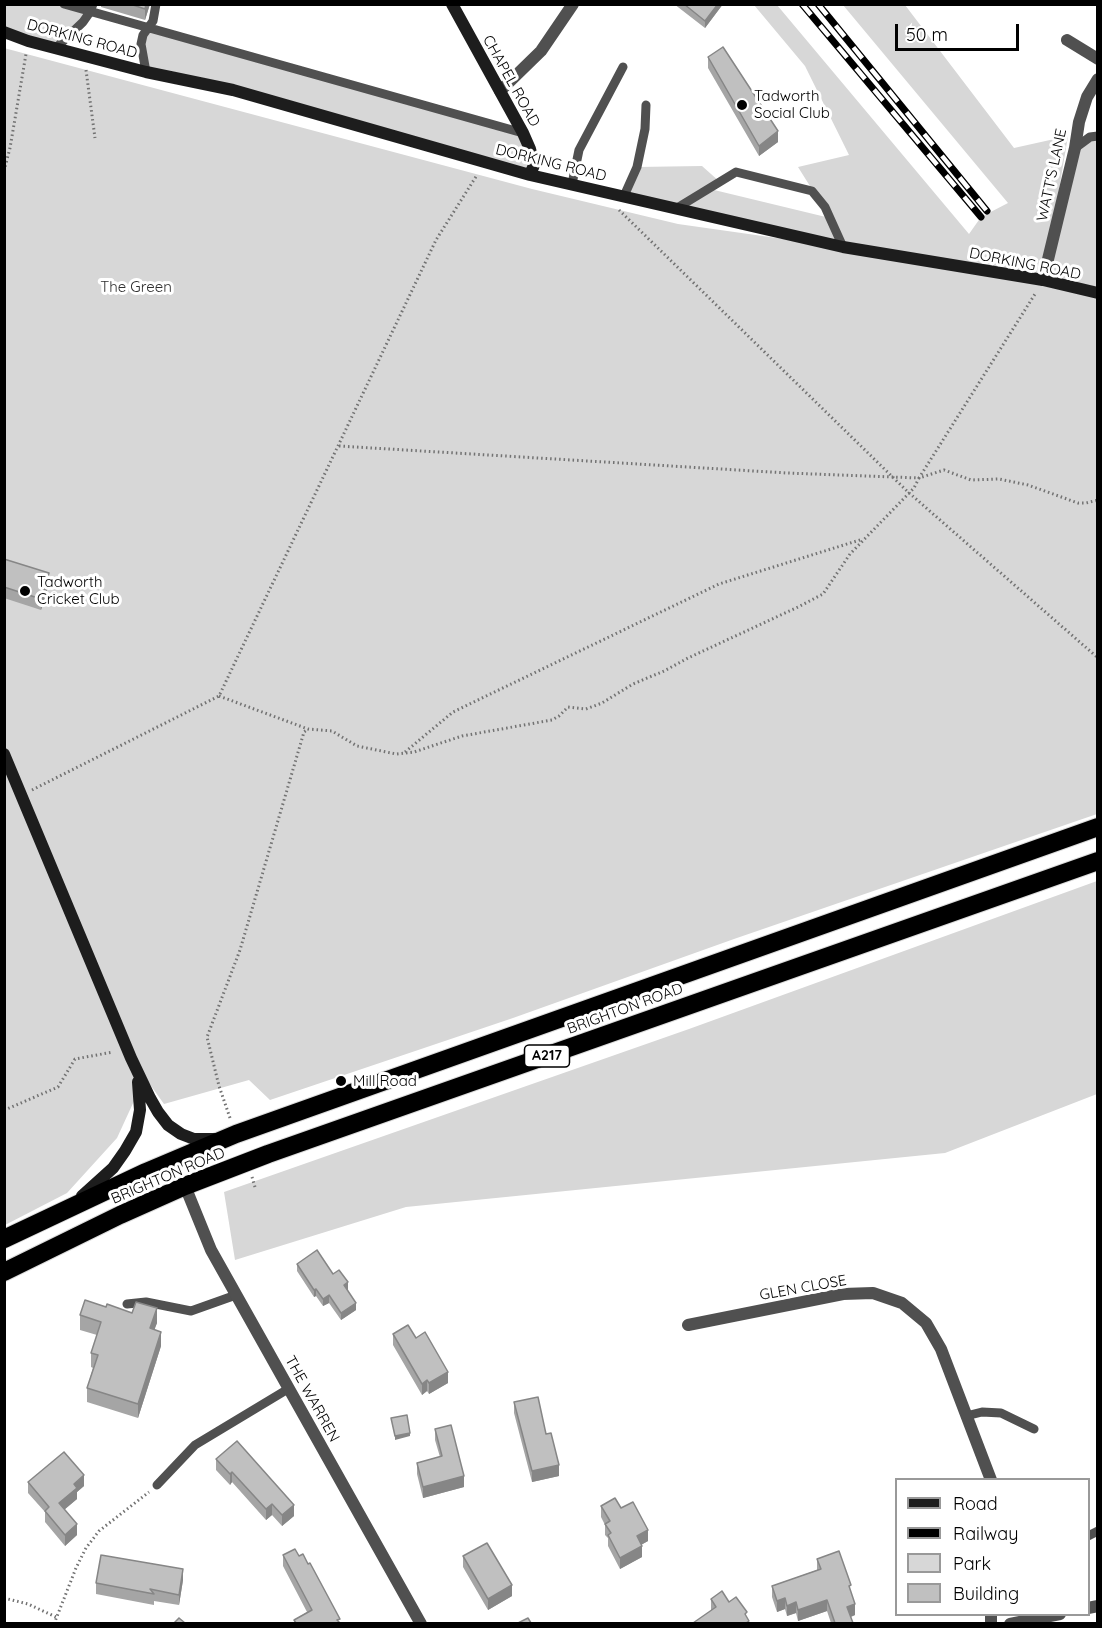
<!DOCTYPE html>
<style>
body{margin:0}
#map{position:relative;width:1102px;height:1628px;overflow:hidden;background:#fff;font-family:Quicksand,sans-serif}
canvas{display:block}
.frame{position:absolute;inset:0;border:6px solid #000;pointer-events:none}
.legend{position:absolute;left:895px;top:1478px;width:195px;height:138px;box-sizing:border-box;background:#fff;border:2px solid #999;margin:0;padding:8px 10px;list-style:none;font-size:18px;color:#000}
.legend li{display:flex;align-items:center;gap:12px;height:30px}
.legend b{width:30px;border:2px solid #999}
.scale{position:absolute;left:895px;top:24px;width:124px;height:27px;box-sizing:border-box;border:3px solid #000;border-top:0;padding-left:8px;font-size:18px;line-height:21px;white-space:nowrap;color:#000;-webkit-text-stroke:4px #fff;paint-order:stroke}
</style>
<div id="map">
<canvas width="1102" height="1628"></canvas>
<div class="frame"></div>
<ul class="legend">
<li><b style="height:8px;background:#1d1d1d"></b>Road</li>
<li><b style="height:8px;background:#000"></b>Railway</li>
<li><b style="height:16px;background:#d7d7d7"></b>Park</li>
<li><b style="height:16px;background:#c0c0c0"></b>Building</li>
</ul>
<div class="scale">50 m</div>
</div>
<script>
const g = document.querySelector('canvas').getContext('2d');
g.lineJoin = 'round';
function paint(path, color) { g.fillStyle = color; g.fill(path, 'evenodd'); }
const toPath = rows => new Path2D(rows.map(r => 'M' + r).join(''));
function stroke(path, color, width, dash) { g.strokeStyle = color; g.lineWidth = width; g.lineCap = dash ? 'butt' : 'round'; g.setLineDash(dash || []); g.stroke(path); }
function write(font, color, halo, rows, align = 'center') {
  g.font = font + ' Quicksand,sans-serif'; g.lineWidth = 6; g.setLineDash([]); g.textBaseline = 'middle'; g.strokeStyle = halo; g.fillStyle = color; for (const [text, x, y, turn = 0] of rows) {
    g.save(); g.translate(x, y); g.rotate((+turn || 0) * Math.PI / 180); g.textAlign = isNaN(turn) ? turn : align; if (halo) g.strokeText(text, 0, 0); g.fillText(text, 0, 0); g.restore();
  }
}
const green = toPath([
 [4,5,64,5,90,12,56,48,5,32],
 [754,5,777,5,969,234,981,217,1008,203,843,5,905,5,1014,148,1068,136,1046,267,1075,148,1097,136,1097,814,734,939,513,1018,270,1100,249,1080,164,1104,131,1058,140,1088,117,1138,67,1193,5,1225,4,48,532,189,678,224,833,246,624,196,637,167,702,166,720,182,710,189,830,218,798,167,849,155,805,66],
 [149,28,523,133,530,175,146,72,141,49],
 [1097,881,1097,1094,945,1153,406,1207,235,1260,224,1192,689,1029]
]);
const path = toPath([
 [86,70,95,138],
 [4,171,10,148,26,54],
 [619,210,908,492,1098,658],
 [339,446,787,473,919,478,1035,294],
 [219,696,308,729,332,731,357,746,396,754,414,752,462,736,552,720,559,716,568,707,586,709,602,703,633,684,664,671,688,658,798,607,823,594,850,554,914,488,919,478,944,470,971,480,999,479,1028,485,1078,503,1086,503,1098,500],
 [405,752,453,712,719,584,863,539],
 [32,790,219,696,436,240,477,175],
 [4,1108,7,1109,58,1087,75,1059,113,1052],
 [230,1118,219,1086,207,1037,240,950,304,732,308,729],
 [252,1177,255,1187],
 [4,1598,28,1604,56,1617],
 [54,1624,76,1568,86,1548,99,1531,149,1492]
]);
const lane = toPath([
 [64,4,523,133],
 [56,48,83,22,90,12,93,4],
 [146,72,141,44,143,35,153,21,156,4],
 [1075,148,1090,137,1098,136],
 [572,184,579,150,623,67],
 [624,196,637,167,645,129,646,105],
 [677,208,736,172,812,191,825,207,843,247],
 [127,1304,146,1302,191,1311,236,1295],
 [966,1416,982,1412,1001,1413,1034,1429],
 [157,1485,195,1445,288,1389],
 [1088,1536,1098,1531]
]);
const street = toPath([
 [1067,40,1098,59],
 [500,91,541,51,573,4],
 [1043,280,1075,148,1079,122,1087,97,1098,79],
 [185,1186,211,1250,421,1624],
 [688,1325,843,1294,873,1293,902,1303,926,1323,941,1349,991,1480],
 [1088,1608,1098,1606],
 [991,1624,991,1614],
 [1010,1624,1060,1614]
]);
const secondary = toPath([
 [452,4,523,133,530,149,534,165,530,175],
 [4,32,28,41,146,72,233,90,530,175,843,247,1043,280,1098,293],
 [4,754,131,1058,150,1098,158,1112,168,1125,181,1134,194,1139,215,1139],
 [82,1196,113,1168,125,1151,136,1132,140,1110,138,1082]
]);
const highway = toPath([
 [4,1239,146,1172,236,1134,1098,827],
 [4,1272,120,1215,185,1186,268,1154,1098,861]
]);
const rail = toPath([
 [802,4,981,217],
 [818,4,987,211]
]);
const wall = toPath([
 [101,4,150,4,145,20,101,7],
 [674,4,723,4,705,28],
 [708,57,778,142,759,156,708,68],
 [4,559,49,584,41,610,4,598],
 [297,1264,348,1290,347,1290,356,1310,341,1320,329,1303,323,1306,316,1296,314,1297,297,1271],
 [80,1315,157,1323,154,1329,161,1346,138,1418,87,1402,87,1388,93,1368,91,1367,91,1353,97,1335,80,1330],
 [393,1334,416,1338,448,1383,429,1394,427,1391,422,1395,393,1345],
 [514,1402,546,1434,559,1476,532,1482,514,1413],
 [435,1429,464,1487,423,1498,417,1474,417,1463,440,1457,435,1440],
 [216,1459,294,1516,282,1526,272,1515,266,1520,232,1482,230,1485,216,1470],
 [28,1482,84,1486,77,1492,77,1499,64,1510,77,1535,65,1546,45,1522,45,1512,28,1493],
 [601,1506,621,1508,648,1541,641,1545,642,1557,620,1569,608,1546,608,1538,605,1535,605,1525,601,1517],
 [283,1555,340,1623,294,1623,294,1620,307,1612,283,1566],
 [463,1556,512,1596,488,1610,463,1567],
 [817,1559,851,1593,855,1615,851,1617,853,1623,831,1623,827,1611,798,1621,796,1613,787,1616,785,1609,777,1612,772,1597,772,1586,817,1570],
 [183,1580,179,1605,154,1601,154,1605,96,1594,96,1583],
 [711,1599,729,1602,747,1618,749,1623,711,1611]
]);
const shadedWall = toPath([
 [146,4,150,4,145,20,145,9],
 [718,4,723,4,705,28,705,21],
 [778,131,778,142,759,156,759,146],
 [49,573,49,584,41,610,41,599],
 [348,1282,348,1290,344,1292,344,1285],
 [316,1289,316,1296,314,1297,314,1290],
 [329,1295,329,1303,323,1306,323,1299],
 [356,1303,356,1310,341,1320,341,1313],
 [157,1308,157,1323,150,1342,150,1328],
 [161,1332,161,1346,138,1418,138,1404],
 [448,1372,448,1383,429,1394,429,1383],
 [427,1380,427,1391,422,1395,422,1384],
 [410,1433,410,1436,395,1440,395,1436],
 [559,1465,559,1476,532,1482,532,1471],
 [232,1472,232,1482,230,1485,230,1474],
 [84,1475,84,1486,77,1492,77,1499,59,1514,59,1503,74,1484],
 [464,1476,464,1487,423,1498,423,1487],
 [272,1504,272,1515,266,1520,266,1509],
 [294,1505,294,1516,282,1526,282,1515],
 [77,1524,77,1535,65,1546,65,1535],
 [648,1530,648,1541,637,1547,637,1536],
 [642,1546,642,1557,620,1569,620,1558],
 [183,1569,183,1580,179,1605,179,1595],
 [512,1585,512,1596,488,1610,488,1599],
 [785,1598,785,1609,777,1612,777,1601],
 [827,1600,827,1611,798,1621,798,1610],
 [796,1602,796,1613,787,1616,787,1606],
 [855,1604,855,1615,847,1618,847,1607]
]);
const building = toPath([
 [130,4,146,4,145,9,130,4],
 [684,4,718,4,705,21,684,4],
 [723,47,778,131,759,146,708,57,723,47],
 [4,559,49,573,41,599,4,587,4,559],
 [317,1250,333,1274,339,1270,348,1282,344,1285,356,1303,341,1313,329,1295,323,1299,316,1289,314,1290,297,1264,317,1250],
 [85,1300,106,1307,107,1304,132,1313,136,1302,157,1308,150,1328,161,1332,138,1404,87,1388,98,1355,91,1353,101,1322,80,1315,85,1300],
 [408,1325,416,1338,425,1332,448,1372,429,1383,427,1380,422,1384,393,1334,408,1325],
 [538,1397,546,1434,551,1433,559,1465,532,1471,514,1402,538,1397],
 [407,1415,410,1433,395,1436,391,1418,407,1415],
 [451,1425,464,1476,423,1487,417,1463,442,1456,435,1429,451,1425],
 [237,1441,294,1505,282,1515,272,1504,266,1509,232,1472,230,1474,216,1459,237,1441],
 [64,1452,84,1475,74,1484,77,1488,59,1503,77,1524,65,1535,45,1511,49,1507,28,1482,64,1452],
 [615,1498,621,1508,633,1502,648,1530,637,1536,642,1546,620,1558,608,1535,611,1533,605,1524,610,1521,601,1506,615,1498],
 [487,1543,512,1585,488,1599,463,1556,487,1543],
 [295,1549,299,1556,303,1554,308,1564,310,1563,340,1619,337,1620,340,1623,296,1623,294,1620,312,1610,283,1555,295,1549],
 [839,1551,851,1585,849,1586,855,1604,847,1607,853,1623,835,1623,827,1600,798,1610,796,1602,787,1606,785,1598,777,1601,772,1586,821,1569,817,1559,839,1551],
 [101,1555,183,1569,179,1595,150,1589,154,1594,96,1583,101,1555],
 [722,1591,729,1602,736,1597,747,1612,745,1614,749,1621,746,1623,693,1623,716,1607,711,1599,722,1591],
 [179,1618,185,1623,174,1623,179,1618],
 [528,1618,531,1623,518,1623,528,1618]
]);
const markers = [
 [742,105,6,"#000"],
 [25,591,6,"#000"],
 [341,1081,6,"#000"]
];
const shields = [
 [547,1056,45]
];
const shieldNames = [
 ["A217",547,1056]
];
const streetNames = [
 ["DORKING ROAD",82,39,15],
 ["CHAPEL ROAD",511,81,61],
 ["DORKING ROAD",551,163,14],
 ["WATT'S LANE",1052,175,-78],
 ["DORKING ROAD",1025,264,11],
 ["BRIGHTON ROAD",625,1009,-20],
 ["BRIGHTON ROAD",168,1176,-23],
 ["GLEN CLOSE",803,1288,-10],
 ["THE WARREN",312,1399,61]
];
const poiNames = [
 ["Tadworth",754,96],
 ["Social Club",754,113],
 ["Tadworth",37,582],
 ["Cricket Club",37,599],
 ["Mill Road",353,1081]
];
const parkNames = [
 ["The Green",136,287]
];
paint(green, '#d7d7d7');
stroke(highway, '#dbdbdb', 20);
stroke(path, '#727272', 3, [1.5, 3]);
stroke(lane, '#505050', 9);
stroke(street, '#505050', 12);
stroke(secondary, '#1d1d1d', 12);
stroke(highway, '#000', 18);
stroke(rail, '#000', 7);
stroke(rail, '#fff', 4.5, [14]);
paint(wall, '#a5a5a5');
paint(shadedWall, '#868686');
paint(building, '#c0c0c0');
stroke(building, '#868686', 1.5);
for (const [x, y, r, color] of markers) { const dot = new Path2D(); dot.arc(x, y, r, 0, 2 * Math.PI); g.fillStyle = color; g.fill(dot); stroke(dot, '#fff', 2); }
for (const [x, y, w] of shields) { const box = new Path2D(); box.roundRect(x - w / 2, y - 11, w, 22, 4.5); g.fillStyle = '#fff'; g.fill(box); stroke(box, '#000', 1.5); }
write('bold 14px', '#000', null, shieldNames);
write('15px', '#000', '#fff', streetNames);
write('15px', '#000', '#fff', poiNames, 'left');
write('15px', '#2e2e2e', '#fff', parkNames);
</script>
